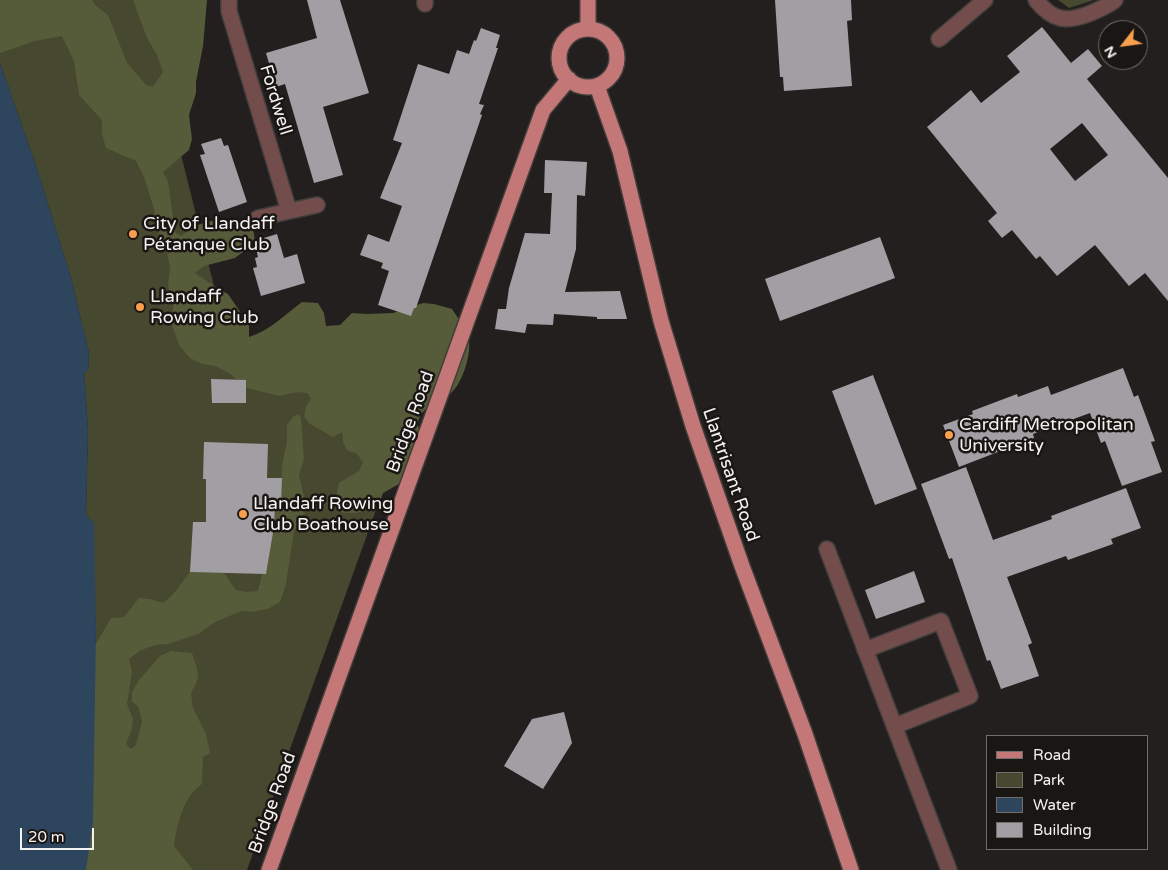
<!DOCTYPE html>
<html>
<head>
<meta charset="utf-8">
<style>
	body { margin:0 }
	#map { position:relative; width:1168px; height:870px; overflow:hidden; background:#231f1e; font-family:"Varela Round",sans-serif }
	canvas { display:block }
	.legend { position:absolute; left:986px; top:735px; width:162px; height:115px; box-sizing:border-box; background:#1a1614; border:1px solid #716e6c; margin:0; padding:6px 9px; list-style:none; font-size:15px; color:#f4f2f0 }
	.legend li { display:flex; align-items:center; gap:10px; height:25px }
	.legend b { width:25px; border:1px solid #716e6c }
	.north { position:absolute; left:1098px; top:20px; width:50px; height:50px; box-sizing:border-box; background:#1a1614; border:1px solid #716e6c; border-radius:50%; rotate:240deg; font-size:14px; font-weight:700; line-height:20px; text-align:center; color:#f4f2f0 }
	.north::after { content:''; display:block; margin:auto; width:18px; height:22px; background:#f99f4d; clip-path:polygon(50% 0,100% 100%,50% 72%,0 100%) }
	.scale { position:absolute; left:20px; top:828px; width:74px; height:22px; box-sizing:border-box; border:2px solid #f4f2f0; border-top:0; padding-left:6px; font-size:15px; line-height:18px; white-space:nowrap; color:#f4f2f0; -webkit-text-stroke:4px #1a1614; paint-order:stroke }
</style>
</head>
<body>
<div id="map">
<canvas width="1168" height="870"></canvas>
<ul class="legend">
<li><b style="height:6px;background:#c37776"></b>Road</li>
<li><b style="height:14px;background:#46492f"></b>Park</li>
<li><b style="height:14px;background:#2d465e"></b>Water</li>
<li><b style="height:14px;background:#a19fa4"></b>Building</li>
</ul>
<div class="north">N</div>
<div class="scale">20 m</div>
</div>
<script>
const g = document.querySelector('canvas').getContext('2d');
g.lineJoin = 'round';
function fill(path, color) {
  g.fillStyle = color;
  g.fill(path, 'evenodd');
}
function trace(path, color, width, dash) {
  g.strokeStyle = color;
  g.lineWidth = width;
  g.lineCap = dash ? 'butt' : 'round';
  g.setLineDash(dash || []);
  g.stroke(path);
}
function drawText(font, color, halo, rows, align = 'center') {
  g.font = font + ' "Varela Round",sans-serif';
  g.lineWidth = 5;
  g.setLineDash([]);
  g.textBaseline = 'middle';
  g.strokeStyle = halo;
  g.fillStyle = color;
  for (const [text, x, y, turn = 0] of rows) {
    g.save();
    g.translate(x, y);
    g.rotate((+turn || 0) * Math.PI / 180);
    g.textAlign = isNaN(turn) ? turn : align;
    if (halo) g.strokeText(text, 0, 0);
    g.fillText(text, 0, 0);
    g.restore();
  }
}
fill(new Path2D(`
	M0,0H159L174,127L214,286L225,351L442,325C378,507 311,688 247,870H86L93,821L96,632L91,521L86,515L88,430L84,371L88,370L89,353L71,278L36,166L0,63Z
	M1058,0H1094L1069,8Z`), '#46492f');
fill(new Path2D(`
	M0,0H92L95,5L108,15L127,63L146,85L153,87L163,72L157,55L147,38L133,0H207L203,46L196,82V93L189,115L192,139L189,150L163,172L168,181L175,232L181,236C207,216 222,218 253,227L255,243L235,258L204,266L195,273L220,290L228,294L249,325V337C271,330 284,315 302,302L318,303L324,313L326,326L340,325L352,313L367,314L393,313L423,303L434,304L452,309C457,317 465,327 468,336C473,350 463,383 451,393C438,404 417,407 418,427L430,436L399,484L383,493L378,507L356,513H343C334,502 336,496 339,483L359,471L363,462L357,454L347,450L343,442L342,432L333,437L310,424L304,417L306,406L311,399L307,393L298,392L279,396L247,388L229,373L215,366L202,364L190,358L179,345L172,325L173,305L168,286L170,267L166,248L157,228L154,209L144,177L136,161L106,148L102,134V120L79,95L74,61L62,36L35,41L0,53Z
	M298,414L301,418L304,459L299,475L307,509L294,531L286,584L280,602L268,609L251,612L242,611L217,621L198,634L168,644L156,645L141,650L129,659L132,672L127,704L133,719L132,728L126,744L131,749L136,745L142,722L138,706L132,702V692L139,680L160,656L171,651L192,653C198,672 202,675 191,693L193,708L206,734L210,753L203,757L202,784C183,797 177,824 174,846L193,870H26L90,654L111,618L124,617L139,598L150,599L163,603C175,595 181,583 190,572L224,573L236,590L246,592L258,591L262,574H266L274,527L275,506H281L282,465L287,442V425L293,417Z`), '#565b39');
fill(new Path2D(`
	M0,63L36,166L71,278L89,353L88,371L84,372L88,430L86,515L91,521H94L96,632L93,821L86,870H0Z`), '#2d465e');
fill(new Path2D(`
	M307,0H340L369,93L323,107L343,175L314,183L285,84L276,87L266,53L317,38Z
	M775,0H851L852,20L847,21L852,86L784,91L783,77H780Z
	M1042,27L1071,63L1088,49L1102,66L1087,79L1168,178V301L1145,273L1129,286L1095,245L1057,276L1040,256L1036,259L1012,230L1002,238L988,221L997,213L927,127L971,90L981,103L1020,72L1007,56ZM1082,123L1108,155L1075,181L1050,149Z
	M481,28L500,35L496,48H498L479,104L484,105L480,114L482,115L416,308H414L411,316L378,305L389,271L381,268L383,263L360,255L368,234L389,242L402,206L380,198L402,143L393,140L418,64L449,74L457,50L469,54L474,40L476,41Z
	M221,138L224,146L228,145L247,202L219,212L200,155L205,154L201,144Z
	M545,160L587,162L585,196L577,195L576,249L565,292L620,291L627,319H597V317L554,314L553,325L527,324L525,333L495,329L498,309H506L509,288L525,233L550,234L552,193H544Z
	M277,234L284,258L297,254L305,283L261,296L253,268L257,267L255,258L258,257L254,241Z
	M880,237L895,278L780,321L765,279Z
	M1123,368L1134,397L1138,395L1155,441L1151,442L1162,472L1122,486L1105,441L1101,443L1090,413L1033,434L1034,438L959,467L943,425L973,414L972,411L1017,394L1018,397L1048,386L1051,395Z
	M873,375L917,489L875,505L832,391Z
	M211,379L246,380V403H212Z
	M204,442L268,444L267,478H282L281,506H275L274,527L266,574L190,572L193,522H206V479H203Z
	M966,467L993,540L1052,519L1051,516L1126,488L1141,528L1111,539L1113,544L1068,560L1066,556L1007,577L1032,643L1028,645L1039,676L1001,689L990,660L987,661L952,558L949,559L921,484Z
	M914,571L925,602L876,619L865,590Z
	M564,712L572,743L543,789L504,766L532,719Z`), '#a19fa4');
const minor = new Path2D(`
	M229,0V11L289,211
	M1036,0C1053,21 1066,23 1091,13C1100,9 1108,6 1115,0
	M425,4V0
	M939,39L985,0
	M258,218L317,205
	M827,549L949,870
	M865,650L941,621L970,696L895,726`);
const major = new Path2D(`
	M588,29V0
	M559 58a29 29 0 1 1 58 0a29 29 0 1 1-58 0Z
	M597,86L620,151L661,321L693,426L742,566L805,734L851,870
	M269,870L543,110L569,79`);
trace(minor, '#403d3b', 18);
trace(major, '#403d3b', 18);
trace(minor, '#724d4b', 15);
trace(major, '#c37776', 15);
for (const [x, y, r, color] of [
	[133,234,5,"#f99f4d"],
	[140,307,5,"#f99f4d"],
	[949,435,5,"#f99f4d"],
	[243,514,5,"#f99f4d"]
]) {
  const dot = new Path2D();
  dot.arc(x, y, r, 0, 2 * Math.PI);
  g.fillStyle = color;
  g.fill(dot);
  trace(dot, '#1a1614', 2);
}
drawText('18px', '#f4f2f0', '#1a1614', [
	["Fordwell",275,100,73],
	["Bridge Road",411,422,-70],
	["Llantrisant Road",730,475,71],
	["Bridge Road",273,803,-70]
]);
drawText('18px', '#f4f2f0', '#1a1614', [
	["City of Llandaff",143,224],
	["Pétanque Club",143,245],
	["Llandaff",150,297],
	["Rowing Club",150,318],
	["Cardiff Metropolitan",959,425],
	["University",959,446],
	["Llandaff Rowing",253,504],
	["Club Boathouse",253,525]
], 'left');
</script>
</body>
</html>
